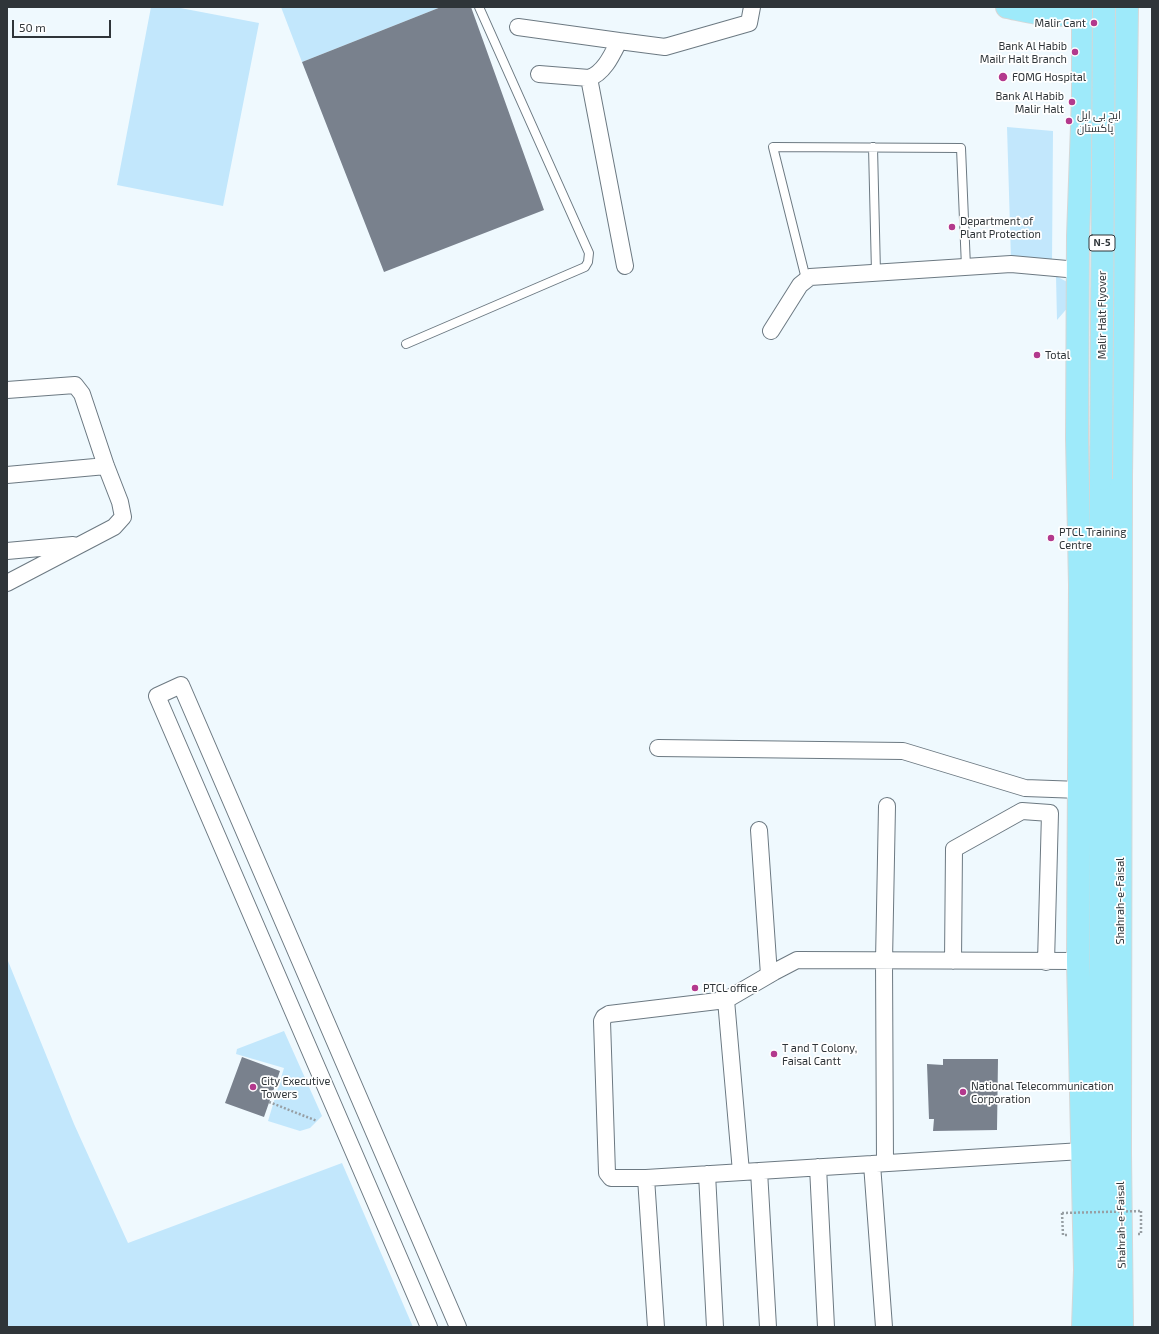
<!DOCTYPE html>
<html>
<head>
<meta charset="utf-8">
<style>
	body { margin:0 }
	#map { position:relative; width:1159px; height:1334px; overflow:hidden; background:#eff9fe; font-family:"Exo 2",sans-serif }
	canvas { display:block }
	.frame { position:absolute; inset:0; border:8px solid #2f3539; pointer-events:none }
	.scale { position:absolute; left:12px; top:20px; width:99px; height:18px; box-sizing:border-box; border:2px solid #2f3539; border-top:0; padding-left:5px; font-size:12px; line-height:14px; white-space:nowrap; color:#2f3539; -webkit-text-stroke:3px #fff; paint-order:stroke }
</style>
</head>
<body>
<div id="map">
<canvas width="1159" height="1334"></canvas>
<div class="frame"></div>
<div class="scale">50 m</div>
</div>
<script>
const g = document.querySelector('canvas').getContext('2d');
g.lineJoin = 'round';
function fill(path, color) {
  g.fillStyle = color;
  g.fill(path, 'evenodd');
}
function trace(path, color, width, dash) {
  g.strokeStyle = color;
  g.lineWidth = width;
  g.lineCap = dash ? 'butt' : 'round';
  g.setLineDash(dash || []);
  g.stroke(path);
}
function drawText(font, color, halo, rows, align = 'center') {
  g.font = font + ' "Exo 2",Cairo,sans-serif';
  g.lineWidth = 3.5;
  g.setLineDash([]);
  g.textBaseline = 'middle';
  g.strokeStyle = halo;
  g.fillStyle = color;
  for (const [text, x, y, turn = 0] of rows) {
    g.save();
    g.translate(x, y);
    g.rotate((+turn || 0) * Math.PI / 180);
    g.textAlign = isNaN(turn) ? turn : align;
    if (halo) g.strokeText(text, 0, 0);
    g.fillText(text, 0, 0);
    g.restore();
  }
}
fill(new Path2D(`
	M151,7H175L259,23L223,206L117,185Z
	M281,7H441L302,62Z
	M1007,127L1053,131L1052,263L1011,260Z
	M1056,276L1071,284L1070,305L1057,320Z
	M7,961H8L74,1124L128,1243L342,1163L413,1327H7Z
	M284,1031L322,1116L310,1128L300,1131L268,1121L284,1068L236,1054L237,1049Z`), '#c2e7fc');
fill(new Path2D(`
	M441,7H471L544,210L384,272L302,62Z
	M242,1057L280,1071L264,1117L225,1103Z
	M943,1059H998L997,1130L933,1131L934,1119H929L927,1064L943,1065Z`), '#79818d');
const service = new Path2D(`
	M873,147L876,273
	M806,279L773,147L961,148L966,267
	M406,344L585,267L588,262L589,253L479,7`);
const minor = new Path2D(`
	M518,27L619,41
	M539,74L589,78
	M625,266L589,78C604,73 612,55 619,41L665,47L749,23L752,7
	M771,331L800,285L810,277L1011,264L1078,270
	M7,390L75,385L82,394L106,466L120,502L123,517L114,527L7,583
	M7,475L106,466
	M7,551L73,545
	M658,748L903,751L1025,788L1080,790
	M759,830L769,975
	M953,961L954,849L1022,811L1050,813L1046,962
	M1078,961L797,960L774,972L726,1000L609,1014L604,1017L602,1021L607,1173L611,1178H646L1082,1151
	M726,1000L741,1172
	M885,1163L884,961L887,806
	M872,1164L884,1327
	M818,1167L826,1327
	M759,1171L768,1327
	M707,1174L715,1327
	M646,1178L656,1327
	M429,1327L157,696L181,685L458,1327`);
const trunk = new Path2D(`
	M1007,7C1032,12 1064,22 1088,7
	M1083,7V98L1078,236L1077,438L1080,585L1078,961L1085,1270
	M1101,479V673L1100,1152L1102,1327
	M1083,1327L1085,1270L1090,1257
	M1122,1327L1120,1153L1121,476L1127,7`);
trace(service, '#6c7982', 10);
trace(minor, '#6c7982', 18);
trace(trunk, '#d5d7d7', 24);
trace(new Path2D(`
	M269,1102L317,1121
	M1062,1213L1063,1235H1068
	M1138,1234H1141V1211`), '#979fa4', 2.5, [2, 2]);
trace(service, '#fff', 8);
trace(minor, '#fff', 16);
trace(trunk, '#9eeafa', 22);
const trunkBridge = new Path2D(`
	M1101,479L1104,7`);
trace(trunkBridge, '#d5d7d7', 24, []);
trace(new Path2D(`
	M1062,1213L1141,1211`), '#979fa4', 2.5, [2, 2]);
trace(trunkBridge, '#9eeafa', 22);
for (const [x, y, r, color] of [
	[1094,23,4,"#b3398d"],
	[1075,52,4,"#b3398d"],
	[1003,77,5,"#b3398d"],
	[1072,102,4,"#b3398d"],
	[1069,121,4,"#b3398d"],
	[952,227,4,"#b3398d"],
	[1037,355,4,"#b3398d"],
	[1051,538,4,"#b3398d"],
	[695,988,4,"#b3398d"],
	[774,1054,4,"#b3398d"],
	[253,1087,4,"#b3398d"],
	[963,1092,4,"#b3398d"]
]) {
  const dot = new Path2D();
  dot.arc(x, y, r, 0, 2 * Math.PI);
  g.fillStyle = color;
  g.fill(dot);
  trace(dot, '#fff', 1.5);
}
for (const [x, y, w] of [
	[1102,243,26]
]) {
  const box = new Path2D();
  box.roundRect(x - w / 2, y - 8, w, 16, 3);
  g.fillStyle = '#fff';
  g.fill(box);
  trace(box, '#2f3539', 1);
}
drawText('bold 10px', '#2f3539', null, [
	["N-5",1102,243]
]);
drawText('11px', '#2f3539', '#fff', [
	["Malir Cant",1086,23,"right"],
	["Bank Al Habib",1067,46,"right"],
	["Mailr Halt Branch",1067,59,"right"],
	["FOMG Hospital",1012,77],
	["Bank Al Habib",1064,96,"right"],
	["Malir Halt",1064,109,"right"],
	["ایچ بی ایل",1077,115],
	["پاکستان",1077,128],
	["Department of",960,221],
	["Plant Protection",960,234],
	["Total",1045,355],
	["PTCL Training",1059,532],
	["Centre",1059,545],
	["PTCL office",703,988],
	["T and T Colony,",782,1048],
	["Faisal Cantt",782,1061],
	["City Executive",261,1081],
	["Towers",261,1094],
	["National Telecommunication",971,1086],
	["Corporation",971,1099]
], 'left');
drawText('11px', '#2f3539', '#fff', [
	["Malir Halt Flyover",1102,315,-90],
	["Shahrah-e-Faisal",1120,901,-90],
	["Shahrah-e-Faisal",1121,1225,-91]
]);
</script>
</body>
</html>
